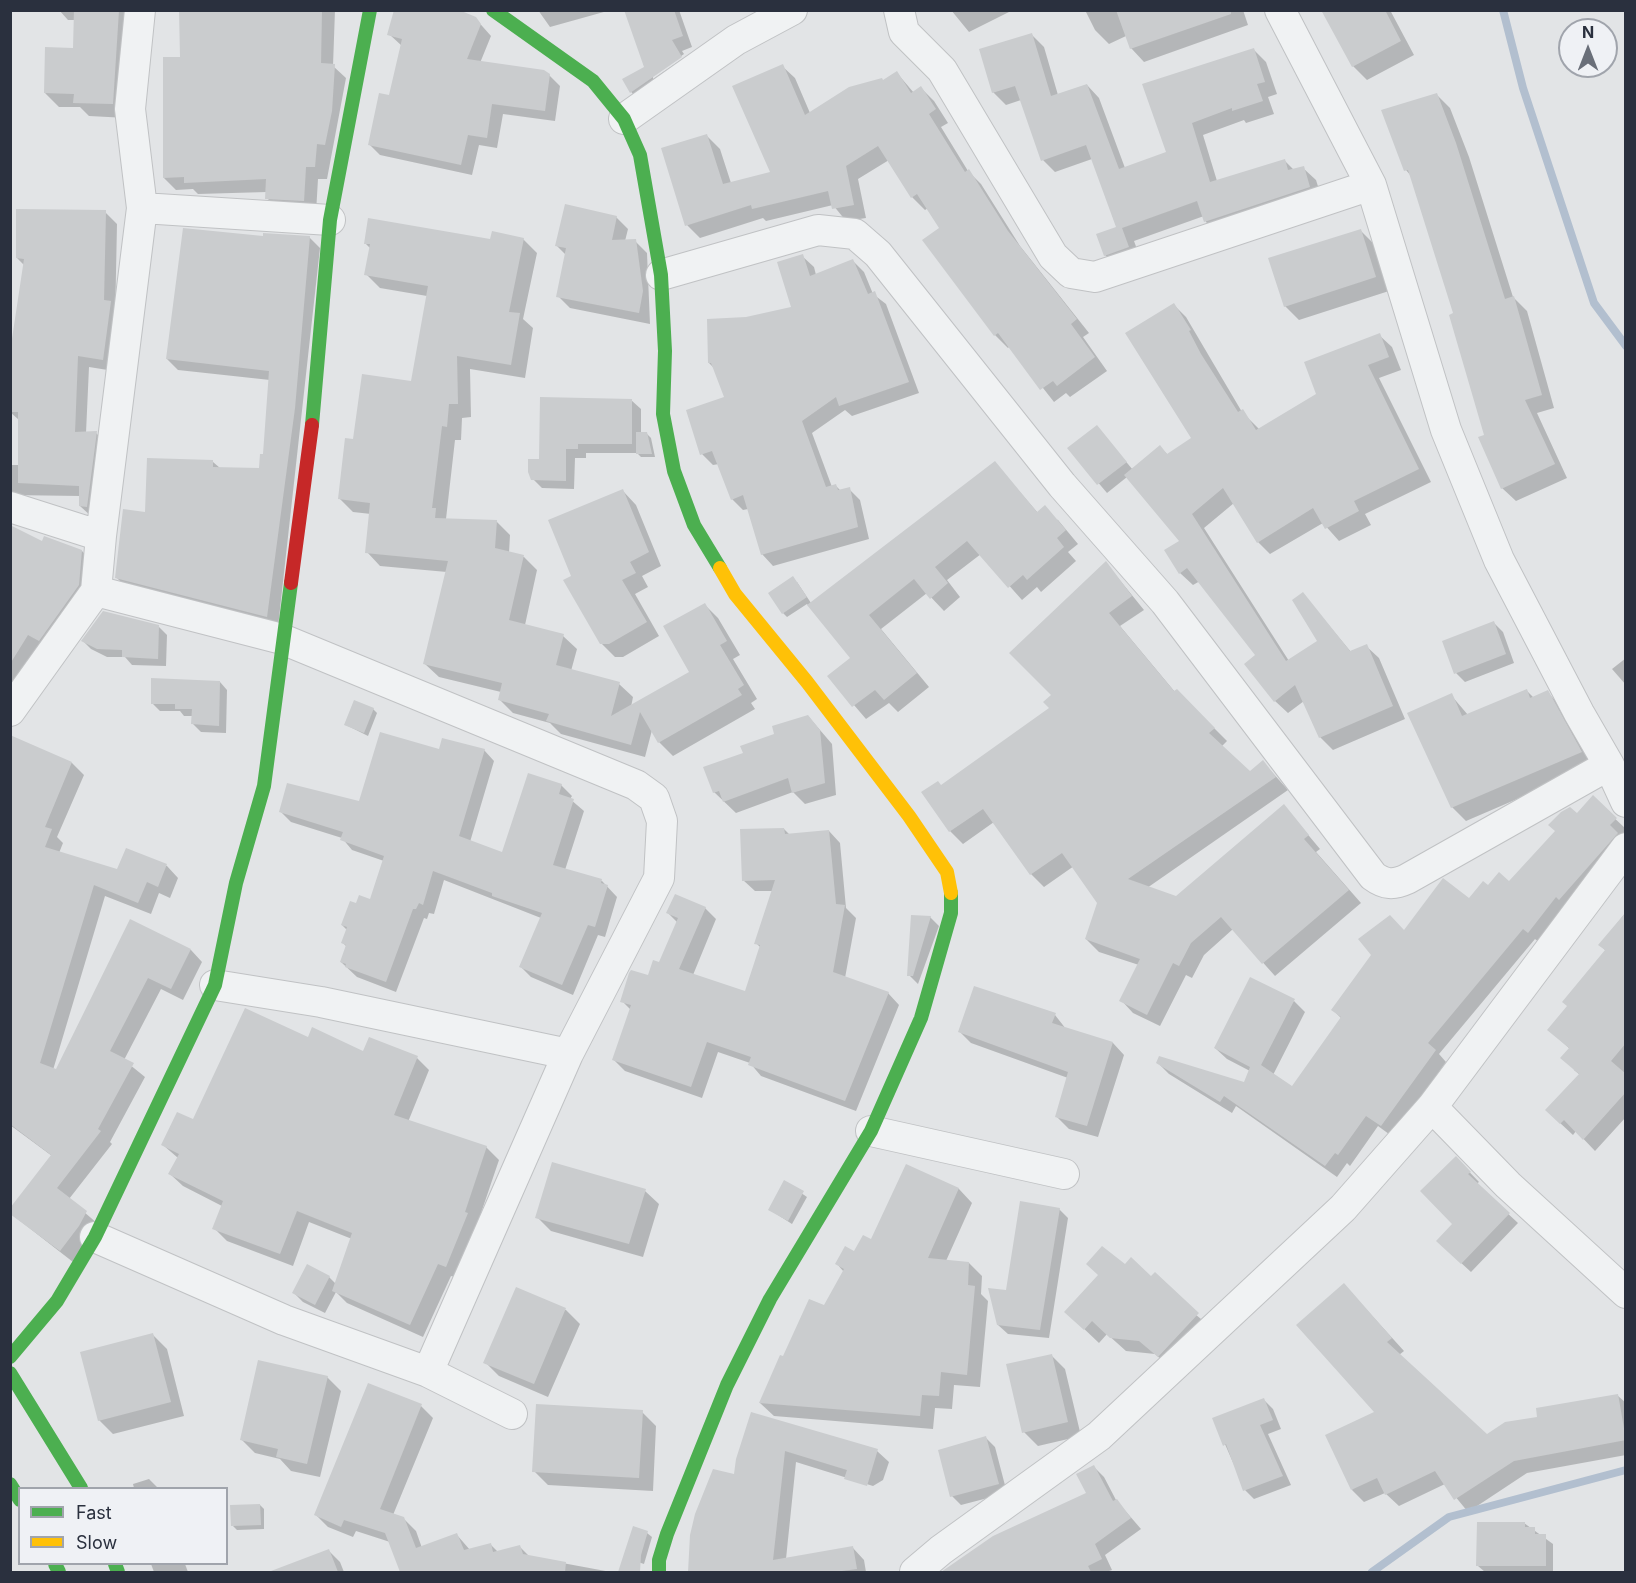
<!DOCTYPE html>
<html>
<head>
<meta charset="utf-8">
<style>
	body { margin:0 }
	#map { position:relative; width:1636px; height:1583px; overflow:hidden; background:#e2e4e6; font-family:Inter,sans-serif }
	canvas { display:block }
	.frame { position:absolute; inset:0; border:12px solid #2a303e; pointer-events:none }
	.legend { position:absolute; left:18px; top:1487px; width:210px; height:78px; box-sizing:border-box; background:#eff1f5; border:2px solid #a0a4ac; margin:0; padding:8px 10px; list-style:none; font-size:18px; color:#2a303e }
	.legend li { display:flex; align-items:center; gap:12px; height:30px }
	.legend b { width:30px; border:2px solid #a0a4ac }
	.north { position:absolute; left:1558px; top:18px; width:60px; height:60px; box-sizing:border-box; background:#eff1f5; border:2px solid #a0a4ac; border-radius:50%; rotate:0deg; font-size:16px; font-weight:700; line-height:24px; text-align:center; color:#2a303e }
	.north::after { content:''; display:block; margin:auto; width:21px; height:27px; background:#6a6f79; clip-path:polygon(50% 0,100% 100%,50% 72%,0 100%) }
</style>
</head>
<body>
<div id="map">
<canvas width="1636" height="1583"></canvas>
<div class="frame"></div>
<ul class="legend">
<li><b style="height:8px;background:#4caf50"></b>Fast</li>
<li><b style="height:8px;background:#ffc107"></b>Slow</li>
</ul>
<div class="north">N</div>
</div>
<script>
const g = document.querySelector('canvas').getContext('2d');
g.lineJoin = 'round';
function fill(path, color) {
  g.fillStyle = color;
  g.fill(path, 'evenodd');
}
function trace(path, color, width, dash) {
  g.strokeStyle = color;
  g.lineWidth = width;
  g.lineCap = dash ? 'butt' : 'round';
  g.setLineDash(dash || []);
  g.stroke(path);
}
fill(new Path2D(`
	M59,10H144L127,118L89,116L80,107H59L45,93L74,49L76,20H68Z
	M181,10H335L333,66L346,78L327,179H318L316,213L279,210L267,198V192L198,194L193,189L176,190L164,178L182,59Z
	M538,10H611L550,27Z
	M625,10H679L692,47L682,51L684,54L653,76V79L685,57L691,68L642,103L632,93L624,79L645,68Z
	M951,10H1013L969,32Z
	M1085,10H1243L1248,25L1144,62L1131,48L1126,36L1109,44L1095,30Z
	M1323,10H1390L1414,55L1367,80L1353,66Z
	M475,18L491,36L480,63L549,75L560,86L555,121L503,114L497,148L479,145L472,175L380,155L369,144L390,97L402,46L389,34Z
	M1032,35L1044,47L1058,95L1087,85L1099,98L1125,168L1168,153L1144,84L1254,50L1266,62L1277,94L1268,97L1274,114L1246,123L1244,120L1203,135L1217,181L1285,161L1294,170L1303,168L1316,180L1322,199L1218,234L1206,222L1204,216L1134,241L1141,260L1118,267L1105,255L1117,228L1092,159L1055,172L1043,160L1021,100L1006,105L993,92Z
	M782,66L795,78L810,113L884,82L897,73L914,93L921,88L934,101L948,123L941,127L968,171L981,184L1020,246L1089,333L1083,337L1107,371L1070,397L1066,393L1054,402L1010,346L1008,348L995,335L941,229L928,208L925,210L912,197L889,160L858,179L866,218L846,221L833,205L766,221L763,218L700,238L687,225L707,136L720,149L731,183L773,174Z
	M1437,95L1450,108L1469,157L1513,297L1527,311L1554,408L1537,413L1567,478L1516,501L1502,488L1485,436L1455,314L1411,176L1406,170L1383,110Z
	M105,212L117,224L114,371L89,367L86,433H96L108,445L92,517L80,506V496L10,495V465H19V420L10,412L24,265L17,258Z
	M616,217L628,229L625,241H635L647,253L650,324L570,308L558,296L566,255L556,245Z
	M1360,230L1374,244L1389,291L1299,320L1285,306Z
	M309,237L320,248L278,627L127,588L116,577L147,513L213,462L220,468L260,470L264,456L270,380L178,370L167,359L265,238Z
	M523,239L537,253L523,319L533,328L525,378L470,369L471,417L462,418L461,440H455L446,519L496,521L510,535L509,553L524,557L537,570L525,625L563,636L577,649L571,671L619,684L633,697L631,707L691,672L704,604L718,618L740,655L733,659L757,699L751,703L755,709L673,756L659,742L652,730L645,757L561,734L550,723L513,713L499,699L501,692L439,677L425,664L447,572L380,566L367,552L371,514L353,512L339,498L354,441L412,382L427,296L380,288L366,274L370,248L365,243Z
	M802,256L814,267L816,275L853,261L864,272L873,294L886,304L919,393L852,416L845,410L812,433L832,487L836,486L841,491L849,489L860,500L869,539L773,566L762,554L748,509L743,510L732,499L719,464L713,465L702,454L726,398L714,368L709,363L747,319L793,308Z
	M1174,305L1186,317L1242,412L1259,429L1318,394L1379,335L1392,347L1401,370L1379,378L1431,482L1365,514L1371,525L1339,541L1323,523L1270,554L1258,542L1234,503L1204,528L1289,661L1319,642L1303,594L1351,652L1366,646L1379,658L1405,719L1333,750L1320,737L1304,701L1288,713L1275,701L1257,655L1200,581L1193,585L1180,573L1181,541L1127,477L1107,493L1069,448L1097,427L1133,470L1160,447L1168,455L1193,439Z
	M631,400L641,409V434H647L651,438L655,457H641L637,453H586V458H575L574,489L542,488L533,479L540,461Z
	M995,463L1038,513L1058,520L1078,544L1068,552L1076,561L1041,592L1037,587L1022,600L981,554L947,580L960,597L944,611L927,593L881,629L929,687L898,712L889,703L866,719L829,676L852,659L807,604L787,617L783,613L797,582L811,603Z
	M623,491L636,505L661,566L642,576L648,587L635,594L659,636L623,657H615L601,643L572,577Z
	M10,527L42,543L82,551L93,563L90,597L10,695Z
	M1106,563L1144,610L1120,626L1175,692L1177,691L1227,741L1222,746L1250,773L1263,762L1288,790L1147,888L1176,898L1284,806L1320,849L1316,852L1361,903L1275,976L1233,929L1204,955L1192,978L1186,975L1160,1026L1133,1013L1121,1000L1139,965L1099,952L1086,939L1099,903L1074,866L1044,887L1031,874L994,822L963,844L950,831L923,792L941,786L1051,708L1053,695Z
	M1494,623L1503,632L1514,663L1465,682L1456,673Z
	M159,627L167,635L166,666L132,665L125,657H107L91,649L83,641Z
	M1626,658V685L1612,669Z
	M220,682L227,690L226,733L201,732L193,724V716H184L180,711H160L153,704Z
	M1526,690L1534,698L1547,692L1561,706L1594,766L1466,821L1452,807L1451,695L1468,715Z
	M373,709L377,713L368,736L346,725Z
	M808,716L832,744L836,795L805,804L793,792L736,813L714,792L745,753Z
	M10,738L72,763L84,775L57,837L63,843L59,853L118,871L127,850L167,866L178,878L170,898L159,893L151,914L105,896L53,1070L56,1071L130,921L191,950L202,962L183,1000L161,989L124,1060L145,1077L110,1142L112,1144L69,1199L98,1224L73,1262L10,1213L52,1156L10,1125Z
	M484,750L494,761L470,842L503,854L561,785L572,796L570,799L584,811L565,870L602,881L617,897L605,937L598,935L573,995L531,977L521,967L541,918L444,880L434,914L429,913L427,919L424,918L396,992L357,977L341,962L347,947L342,942L347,930L342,925L357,905L371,901L384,861L352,850L342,838L291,822L281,812L360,803L440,751Z
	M1593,798L1626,829V832L1540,943L1535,939L1439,1054L1446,1062L1393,1137L1378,1126L1350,1166L1347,1163L1337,1177L1236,1106L1232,1113L1169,1074L1158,1063L1245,1084L1250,1071L1227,1059L1215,1048L1294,1001L1305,1012L1273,1075L1292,1088L1342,1019L1333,1010L1404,932L1469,900L1488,888L1510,883Z
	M784,829L790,835L829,831L840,843L846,908L856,918L845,978L888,993L899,1005L856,1111L761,1076L750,1063L718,1052L702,1098L625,1071L613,1059L631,1010L622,1001L660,964L677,922L668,913L705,908L716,919L693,975L746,993L761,948L756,943L773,891H755L743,880Z
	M1626,912V1117L1595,1151L1576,1131L1573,1135L1559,1122L1580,1075L1574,1070L1570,1049L1549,1030L1568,1007L1606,951L1600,945Z
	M930,917L939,926L918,984L909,975Z
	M1055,1015L1066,1029L1113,1043L1124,1055L1098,1137L1069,1129L1057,1117L1068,1078L971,1043L960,1032Z
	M308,1039L363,1053L417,1058L429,1070L408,1122L486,1147L499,1160L459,1278L451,1276L423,1337L347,1303L336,1292L325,1313L303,1302L294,1293L329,1277L336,1284L352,1239L309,1222L293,1266L227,1241L214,1228L222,1206L183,1186L170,1174L178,1158L163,1145Z
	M1456,1158L1479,1182L1476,1184L1518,1223L1471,1272L1447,1250L1454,1224Z
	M906,1166L959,1189L972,1203L946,1261L969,1263L982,1276L981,1294L988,1301L980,1387L954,1385L952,1409L935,1408L933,1429L774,1416L760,1403L784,1358L824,1307L844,1272L837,1264L872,1241Z
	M785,1182L807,1197L792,1224L770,1210Z
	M645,1191L659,1204L643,1257L551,1231L537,1217Z
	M1059,1209L1068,1218L1049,1338L1008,1334L998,1325L1007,1291Z
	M1151,1278L1212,1328L1173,1370L1155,1354L1126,1351L1107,1334L1099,1343L1080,1325Z
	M517,1289L566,1310L580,1324L548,1397L499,1376L485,1362Z
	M1356,1298L1404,1351L1399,1355L1487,1436L1617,1395L1626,1403V1455L1527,1473L1468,1512L1445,1484L1399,1506L1385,1493L1364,1502L1352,1490L1377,1413Z
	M153,1335L167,1349L184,1416L113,1434L99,1420Z
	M1051,1355L1065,1369L1081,1436L1038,1446L1024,1432Z
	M327,1377L341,1391L320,1477L291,1471L280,1459L255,1453L241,1439Z
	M1264,1400L1273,1409L1281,1429L1268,1434L1291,1485L1254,1499L1245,1490L1214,1419Z
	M421,1406L433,1418L393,1515L403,1518L416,1531L422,1548L457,1535L470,1550L490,1544L498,1552L520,1547L530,1557L611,1572H401L390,1542L356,1531L353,1537L328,1527L316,1515Z
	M642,1412L656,1426L653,1491L548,1485L534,1471Z
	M752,1414L877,1451L889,1462L883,1480L873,1486L796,1462L786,1559L853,1548L864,1560L866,1572H690L691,1535L735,1476Z
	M986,1438L995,1447L1007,1493L961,1505L952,1496Z
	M1093,1466L1104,1477L1116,1500L1141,1529L1105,1555L1112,1570L1106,1572H952V1566L1088,1494Z
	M149,1479L158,1488H134L133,1484Z
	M260,1505L264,1509V1529L237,1530L233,1526Z
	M1524,1523L1553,1544V1572H1485L1478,1566Z
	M647,1533L652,1537L644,1564L629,1559Z
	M328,1550L340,1562L344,1572H272Z
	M151,1564H185L188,1572H154Z`), '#0003');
trace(new Path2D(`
	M1503,10L1523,88L1594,303L1626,346
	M1372,1572L1449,1517L1626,1470`), '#b2bfcf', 8);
fill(new Path2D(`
	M74,10H119L113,104L73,103L74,94L44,93L45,47L73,48Z
	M179,10H322L321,63L335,64L332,111L325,145L317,144L315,167H306L304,201L265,199L266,179L184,183V177L163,178V57H180Z
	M394,10H459L476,17L481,24L467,59L544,70L550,74L545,111L492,104L487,138L468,135L461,165L368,145L379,93L389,95L402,39L387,35Z
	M624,10H674L683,36L672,40L682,57L630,93L622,79L644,67Z
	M1116,10H1231V14L1130,49Z
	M1321,10H1385L1401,41L1352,67Z
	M1032,33L1051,96L1087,84L1119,169L1166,152L1142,84L1254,48L1265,82L1257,84L1263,101L1232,111V108L1192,123L1210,182L1285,159L1288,170L1304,166L1310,187L1204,222L1197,201L1122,228L1129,247L1104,256L1096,234L1116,227L1086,145L1041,161L1015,86L992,93L979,49Z
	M783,64L805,115L849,87L882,78L883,80L897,71L911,93L921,86L936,109L929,114L965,172L969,169L1008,231L1077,319L1071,324L1095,357L1057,386L1053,381L1040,390L998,333L994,336L922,240L939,228L917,194L911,198L878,146L846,166L854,205L832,209L828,191L752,209L751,205L685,226L661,148L707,134L723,184L770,172L732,86Z
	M1437,93L1456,143L1505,299L1514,296L1542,395L1525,400L1555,464L1501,489L1478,437L1484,435L1449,315L1453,313L1408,170L1404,171L1381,110Z
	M565,204L617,216L612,240L636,239L643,291L639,313L556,297L566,248L555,246Z
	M16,209L106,210L104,300L111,301L103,360L78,356L75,432L97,431L87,507L79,506V486L18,483V412H10V352L24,259L16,258Z
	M368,218L490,239L492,231L524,238L509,312L520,313L511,365L457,356L458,404H449L447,427L442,426L432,508H436L435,518L497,520L495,548L524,555L509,620L564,634L556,665L620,682L611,716L689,672L663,626L705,603L727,641L720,645L744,685L738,689L742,695L658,743L640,712L631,745L546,721L549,714L498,700L502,683L423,664L448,561L365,553L370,503L338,499L345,438L353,439L362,374L411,381L428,286L364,275L370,244H364Z
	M183,228L263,236V233L310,236L295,408L267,617L115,578L123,509L145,512L147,458L213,460V467L259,468L260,454H263L269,371L166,359Z
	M1361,229L1376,277L1284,307L1268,258Z
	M803,254L810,276L853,259L868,294L875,291L909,382L839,406L836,397L802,421L826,487L836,484L838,490L850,487L858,527L761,555L743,495L731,500L712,451L700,455L686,410L724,397L711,363H708L707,319L746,317L791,307L777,262Z
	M1174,303L1191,330L1189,331L1201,354L1238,412L1243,409L1256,430L1316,394L1304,362L1380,333L1389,357L1368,365L1419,469L1354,501L1359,511L1325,529L1313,508L1257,543L1223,488L1192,514L1286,661L1317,641L1292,600L1303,592L1350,651L1367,644L1393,706L1319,738L1295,685L1274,702L1244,664L1255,655L1187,568L1179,574L1164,550L1179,541L1124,475L1160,445L1167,454L1191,438L1125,333Z
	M540,397L632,399V444H578V449H566V481L531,480L528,472V459H539Z
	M1097,425L1127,462L1097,485L1067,448Z
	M636,432H647L652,454H636Z
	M995,461L1037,512L1045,505L1066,530L1057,538L1064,547L1027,580L1023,575L1008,588L967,541L935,567L948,583L930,599L914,579L869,615L917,673L884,700L875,690L852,707L827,676L850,658L807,605Z
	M623,489L649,552L630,562L636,573L622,580L647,622L609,644H600L563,580L571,576L548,520Z
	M10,525L42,541L44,536L82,550L79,585L39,641L28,635L10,664Z
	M1106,561L1132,596L1109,613L1174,691L1177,689L1215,728L1209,733L1250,771L1263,760L1276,777L1128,879L1176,896L1284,804L1309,835L1304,839L1349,890L1262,964L1221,917L1191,943L1179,966L1173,963L1147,1015L1119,1001L1140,959L1085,939L1097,903L1062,853L1030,875L983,809L949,832L921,792L938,781L941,785L1049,708L1043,702L1051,695L1009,653Z
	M793,576L807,597L782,614L768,593Z
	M103,611L159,625L158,659L122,657V650L97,649L81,641Z
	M1494,621L1506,654L1454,674L1442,641Z
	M151,678L220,681L219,726L191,724L192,709H175V704H151Z
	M1527,689L1530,698L1548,690L1582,752L1451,808L1407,713L1452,693L1462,716Z
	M354,700L374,708L364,733L344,725Z
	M808,715L820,730L825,783L792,793L788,778L723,802L719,791L713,793L703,767L743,753L740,746L774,734L772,726Z
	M380,732L439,749L442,738L485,749L459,836L502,852L528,773L562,784L559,794L574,799L553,865L602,879L601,883L608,885L595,927L588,925L562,985L519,967L542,913L492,896V893L433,871L423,905L419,903L416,909H413L386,982L345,967L346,964L340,962L346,945L341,943L347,927L341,925L350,901L356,903L359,895L370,899L384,856L340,840L343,832L279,812L287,783L359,801Z
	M10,735L72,762L45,827L52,829L45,847L117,869L126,848L167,864L158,887L147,882L138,903L94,885L40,1063L56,1069L130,919L191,949L171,989L148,978L110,1051L134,1063L98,1129L101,1131L57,1188L87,1211L79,1226L60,1251L10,1214V1208L51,1155L10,1124Z
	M1593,795L1617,818L1610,825L1618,833L1559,900L1556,897L1528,933L1523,929L1428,1043L1436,1050L1381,1126L1366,1116L1338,1155L1335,1153L1325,1166L1224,1096L1220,1102L1156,1063L1159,1056L1244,1082L1250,1067L1214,1048L1250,977L1295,999L1261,1065L1292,1086L1341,1017L1331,1010L1371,955L1358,939L1390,915L1404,930L1443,878L1469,898L1483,881L1488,885L1499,872L1509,881L1555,831L1548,825L1561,812L1570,807L1577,813Z
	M784,828L785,834L829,830L836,904L845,905L833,972L889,992L845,1101L748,1065L751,1057L707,1042L691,1087L612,1060L631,1005L620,1002L629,973L631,970L648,975L653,960L659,962L678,918L666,913L675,894L706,907L679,969L745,991L760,945L754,944L775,880L742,881L740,829Z
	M1626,912V1043L1611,1061L1626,1074V1092L1583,1140L1564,1120L1560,1124L1545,1110L1579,1074L1560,1058L1569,1048L1547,1030L1567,1006L1562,1002L1605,950L1598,945Z
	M911,915L931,916L913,976H907Z
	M974,986L1056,1013L1052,1023L1113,1042L1087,1126L1055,1117L1068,1072L958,1032Z
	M245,1008L308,1037L312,1027L363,1051L369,1037L418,1056L394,1115L487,1146L465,1212L468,1213L446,1267L438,1264L410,1325L332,1291L352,1233L297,1211L280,1254L212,1229L223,1201L168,1174L179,1154L161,1145L177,1112L193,1119Z
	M1456,1156L1471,1172L1468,1174L1510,1213L1461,1264L1436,1241L1452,1224L1420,1191Z
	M552,1162L646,1189L629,1244L535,1218Z
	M906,1164L959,1188L928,1258L969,1262L968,1285L975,1286L967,1375L941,1372L939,1396L922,1395L920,1416L759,1403L780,1355L783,1356L809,1299L824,1305L844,1269L835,1264L845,1246L854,1251L863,1235L871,1239Z
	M784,1180L804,1191L788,1221L768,1210Z
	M1020,1201L1060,1208L1040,1330L997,1325L988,1288L1006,1290Z
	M1102,1246L1125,1264L1131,1257L1151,1276L1155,1272L1199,1313L1158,1357L1139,1341L1110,1338L1092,1321L1084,1330L1064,1312L1098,1275L1086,1264Z
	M307,1264L330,1276L315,1305L292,1293Z
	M1344,1283L1392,1338L1387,1342L1487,1434L1505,1422L1537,1417L1536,1408L1618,1394L1626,1440L1514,1461L1454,1500L1435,1471L1385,1495L1377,1478L1351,1490L1325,1435L1374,1412L1296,1325Z
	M516,1287L566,1308L534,1384L483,1363Z
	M153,1333L171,1402L98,1421L80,1352Z
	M1052,1354L1068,1422L1022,1433L1006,1364Z
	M258,1360L328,1376L307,1464L276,1457L278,1449L240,1440Z
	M368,1383L422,1404L380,1509L404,1517L416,1548L457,1533L464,1550L491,1543L493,1552L520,1545L523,1554L566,1562L565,1572H400L385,1533L344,1520L341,1527L314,1515Z
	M1264,1398L1273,1420L1260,1425L1283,1476L1243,1491L1226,1444L1223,1446L1212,1418Z
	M536,1404L643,1410L639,1478L532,1472Z
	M751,1412L878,1449L867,1486L844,1479L847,1470L785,1451L773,1560L853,1546L857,1569L834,1572H688L690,1535L695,1514L713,1469L734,1474L736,1459Z
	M986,1436L999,1484L950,1497L938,1450Z
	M1094,1465L1113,1501L1117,1499L1131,1518L1095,1544L1102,1559L1088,1566L1091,1572H941L993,1536L1086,1493L1076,1474Z
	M260,1504L261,1525L231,1526L230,1505Z
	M1477,1522H1525V1527H1535V1534H1546V1566H1476Z
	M633,1526L648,1531L641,1555L640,1572H618Z
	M329,1549L338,1572H272L271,1571Z`), '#caccce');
const street = new Path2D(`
	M899,10L904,32L942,70L1053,256L1071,273L1095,277L1371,185
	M1280,10L1371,185L1446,430L1499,560L1579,713L1609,765L1626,802
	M624,119L736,40L792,10
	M142,208L330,220
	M661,275L818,230L855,234L878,254L1062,485L1165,602L1373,876C1385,885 1394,885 1407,879L1609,765
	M10,507L101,536
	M96,591L282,639L636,785L654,798L662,821L659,878L568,1054L428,1372
	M10,711L96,591L101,536L142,208L130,109L140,10
	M215,985L321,1002L568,1054
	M1432,1107L1508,1185L1626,1293
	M871,1131L1064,1174
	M95,1237L284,1320L428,1372L512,1414
	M915,1572L941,1550L1099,1436L1343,1208L1432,1107L1626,848`);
trace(street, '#c0c2c4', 32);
trace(street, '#f0f2f3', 30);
trace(new Path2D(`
	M493,10L593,81L624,119L640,155L661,275L665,351L663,414L674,471L694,525L720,568
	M312,425L330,220L370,10
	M10,1357L57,1301L95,1237L215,985L236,883L264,786L291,583
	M10,1373L81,1488
	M10,1484L20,1500
	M55,1564L59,1572
	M115,1564L118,1572
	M659,1572V1560L667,1534L727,1385L770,1299L871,1131L921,1018L951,913V893`), '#4caf50', 14);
trace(new Path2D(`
	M720,568L735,594L807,682L909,816L947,872L951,893`), '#ffc107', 14);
trace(new Path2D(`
	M291,583L312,425`), '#c62828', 14);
</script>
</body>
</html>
